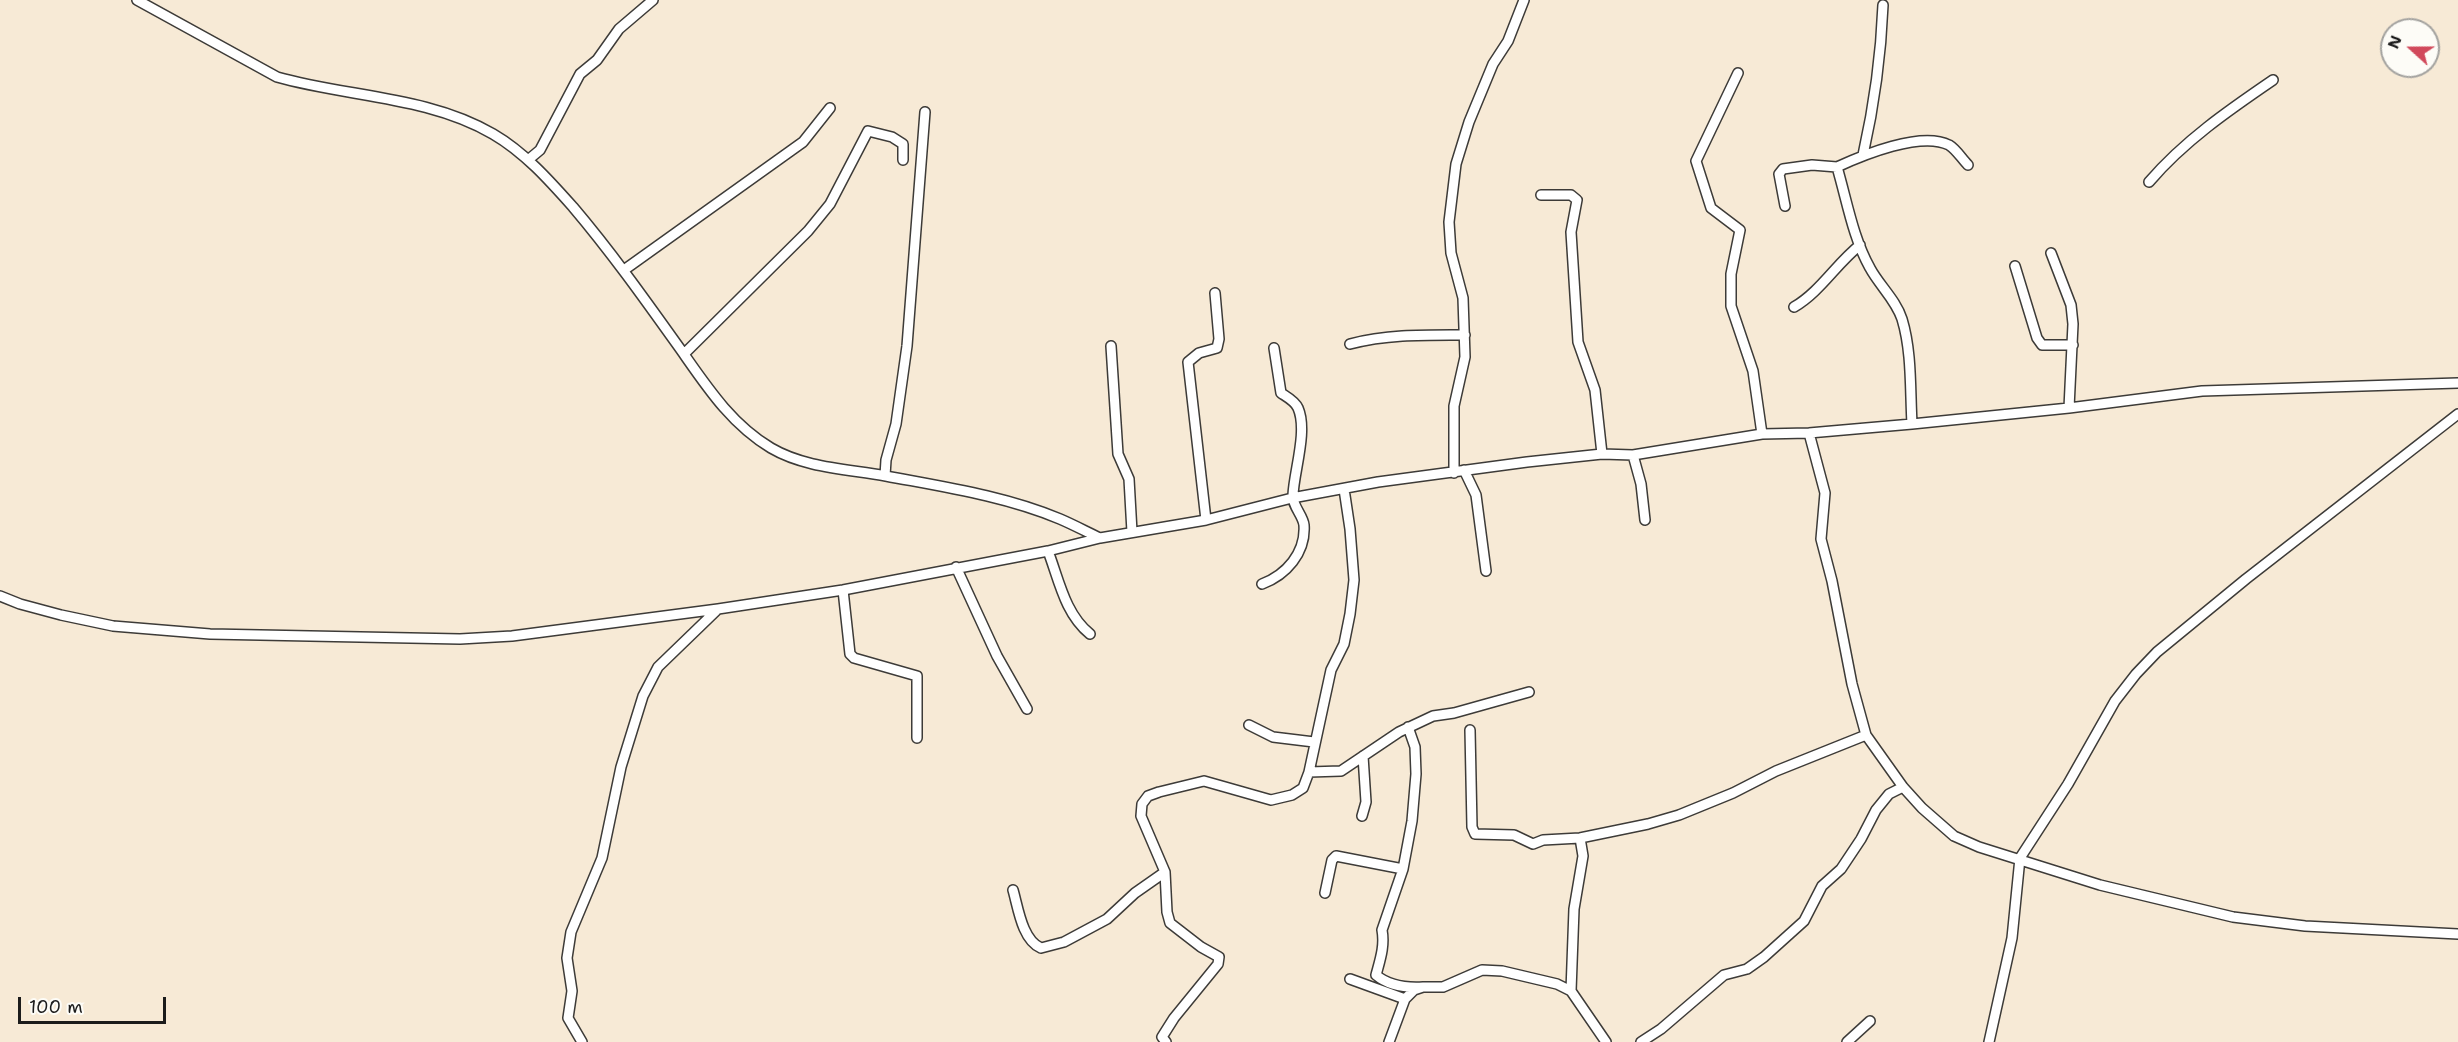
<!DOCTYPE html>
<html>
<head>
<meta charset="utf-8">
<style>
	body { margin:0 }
	#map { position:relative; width:2458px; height:1042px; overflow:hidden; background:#f7ead6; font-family:"Shantell Sans",sans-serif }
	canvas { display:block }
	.north { position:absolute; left:2380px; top:18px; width:60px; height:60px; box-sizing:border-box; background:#fdfcf7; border:2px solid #a3a29f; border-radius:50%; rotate:291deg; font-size:16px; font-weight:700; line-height:24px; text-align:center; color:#1c1c1c }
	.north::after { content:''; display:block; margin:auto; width:21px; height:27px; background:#d1495b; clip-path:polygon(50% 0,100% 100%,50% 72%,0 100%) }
	.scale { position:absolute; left:18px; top:997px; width:148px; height:27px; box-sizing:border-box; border:3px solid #1c1c1c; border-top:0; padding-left:8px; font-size:18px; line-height:21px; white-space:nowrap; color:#1c1c1c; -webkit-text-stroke:4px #fdfcf7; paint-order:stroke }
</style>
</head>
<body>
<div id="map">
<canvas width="2458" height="1042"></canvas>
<div class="north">N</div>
<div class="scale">100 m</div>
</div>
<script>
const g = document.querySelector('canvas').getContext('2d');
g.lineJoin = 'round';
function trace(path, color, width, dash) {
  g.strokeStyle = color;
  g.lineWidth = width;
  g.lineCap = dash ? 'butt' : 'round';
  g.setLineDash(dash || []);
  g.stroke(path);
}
const minor = new Path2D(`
	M137,0L277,77C347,97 428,96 493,134C524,152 549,180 573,207C612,253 646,301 681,350C707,387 731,424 771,448C805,468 848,469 886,476C944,487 1005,496 1060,519C1074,525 1087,532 1100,538
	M1738,73L1696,161L1711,208L1740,230L1731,274V306L1753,371L1762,434
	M1863,155C1874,106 1881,56 1883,5
	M528,160L540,150L580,74L597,60L619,29L653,0
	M1837,167C1863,155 1921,131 1949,145C1956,149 1962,159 1968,165
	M2149,182C2184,141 2229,110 2273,80
	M1541,195H1571L1577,200L1571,232L1578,342L1595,390L1602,454
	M1785,206L1779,174L1783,169L1812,165L1837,167C1847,201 1853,238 1870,268C1879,285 1896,300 1902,319C1912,352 1910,389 1912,424
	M2051,253L2071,305L2073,324L2069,408
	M2015,266L2037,338L2042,345H2073
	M624,270L803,142L830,108
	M1794,307C1820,292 1836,264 1860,245
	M1350,344C1388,334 1426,335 1465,335
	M1111,346L1118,454L1129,479L1132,532
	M684,354L808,231L830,204L868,131L892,137L903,144V160
	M1809,433L1825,493L1821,539L1832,581L1852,684L1866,735L1903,787L1922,808L1954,836L1979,847L2100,885L2233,917L2305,926L2458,934
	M1633,455L1641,484L1645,520
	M1464,470L1476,495L1486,571
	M1454,473V406L1465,357L1463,298L1451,253L1449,222L1456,164L1469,122L1493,64L1508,41L1524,0
	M885,476L886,460L896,424L907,346L925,112
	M1206,520L1188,362L1199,353L1217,348L1219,339L1215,293
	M1048,551C1059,580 1065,614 1090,634
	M956,567L997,656L1027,709
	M1262,584C1286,575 1306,553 1304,525C1303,515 1292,506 1293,495C1294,471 1308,431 1298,408C1295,401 1287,397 1281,393L1274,348
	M843,590L850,654L854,658L917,676V738
	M0,596L20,604L61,615L113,626L210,634L460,639L512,636L718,609L843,590L1048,551L1100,538L1206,520L1292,498L1378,482L1527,462L1602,454L1633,455L1762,434L1809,433L1912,424L2069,408L2202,391L2458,383
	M1249,725L1273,737L1314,742
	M1408,727L1415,747L1416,774L1412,821L1403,869L1382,930C1385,946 1380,960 1376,975C1389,986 1406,988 1423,987
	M1470,730L1472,827L1475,834L1514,835L1533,844L1543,840L1580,838L1648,824L1679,815L1733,793L1776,771L1866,735
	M1309,772L1341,771L1399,732L1433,716L1454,713L1529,692
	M1362,816L1366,802L1363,756
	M1013,890C1018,907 1022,940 1041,948L1064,942L1107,919L1135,893L1165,872
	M1325,893L1332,860L1336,856L1403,869
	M1350,979L1405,999
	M1571,991L1574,909L1583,856L1580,838
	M582,1042L568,1018L572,991L567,958L571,932L602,858L621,767L643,696L658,667L718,609
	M1166,1042L1162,1037L1174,1018L1218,964L1219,957L1201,947L1170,923L1167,912L1165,872L1141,816L1142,804L1148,796L1159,792L1204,781L1271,800L1292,795L1303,788L1309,772L1331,670L1344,644L1350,614L1354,580L1350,529L1344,489
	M1389,1042L1405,999L1414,990L1423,987H1443L1482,970L1502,971L1557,984L1571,991L1606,1042
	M1641,1042L1661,1029L1724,975L1747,969L1764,957L1804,921L1822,886L1841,869L1861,839L1876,810L1889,794L1903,787
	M1847,1042L1870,1021
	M1989,1042L2012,938L2020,858L2068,784L2115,701L2136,674L2157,652L2246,579L2458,414`);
trace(minor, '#3d3b38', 12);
trace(minor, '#fff', 9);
</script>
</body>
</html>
